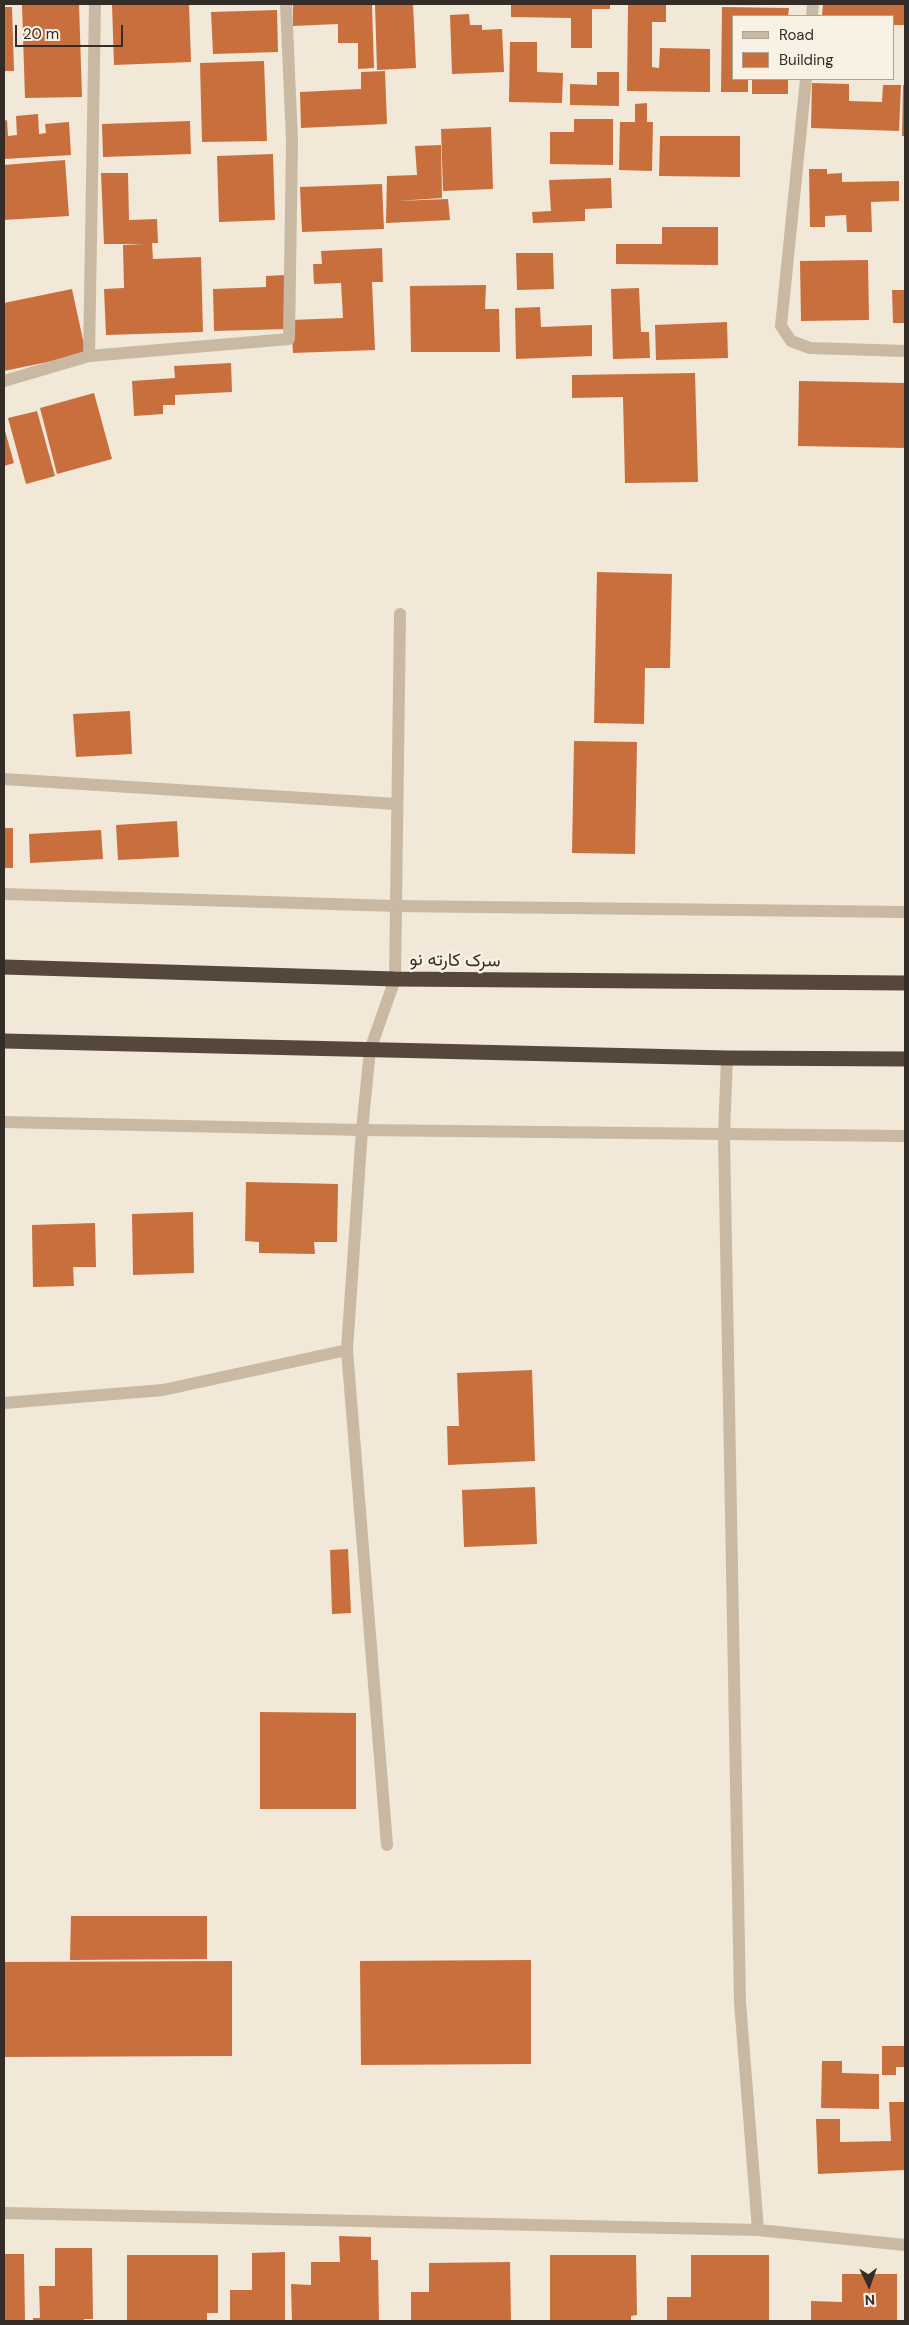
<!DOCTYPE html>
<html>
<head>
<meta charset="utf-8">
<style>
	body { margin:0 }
	#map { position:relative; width:909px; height:2325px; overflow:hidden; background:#f1e8d7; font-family:"DM Sans",sans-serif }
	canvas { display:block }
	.frame { position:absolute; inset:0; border:5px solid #342c26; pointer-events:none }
	.legend { position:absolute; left:732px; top:15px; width:162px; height:65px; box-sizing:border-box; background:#f9f2e4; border:1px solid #aaa398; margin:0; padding:6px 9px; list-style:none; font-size:15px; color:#342c26 }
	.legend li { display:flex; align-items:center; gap:10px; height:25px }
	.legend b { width:25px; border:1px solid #aaa398 }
	.north { position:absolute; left:844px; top:2260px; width:50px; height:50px; -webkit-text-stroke:4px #f9f2e4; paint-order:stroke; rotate:177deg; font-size:14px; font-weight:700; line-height:20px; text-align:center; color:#342c26 }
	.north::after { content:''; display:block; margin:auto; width:18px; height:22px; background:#342c26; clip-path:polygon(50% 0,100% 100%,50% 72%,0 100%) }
	.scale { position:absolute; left:15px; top:25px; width:108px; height:22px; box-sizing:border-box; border:2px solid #342c26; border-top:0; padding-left:6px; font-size:15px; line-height:18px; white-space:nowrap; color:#342c26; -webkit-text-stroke:4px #f9f2e4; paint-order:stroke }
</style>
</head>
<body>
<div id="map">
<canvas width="909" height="2325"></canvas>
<div class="frame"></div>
<ul class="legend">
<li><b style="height:6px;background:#c9b9a3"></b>Road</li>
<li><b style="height:14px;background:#c96f3e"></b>Building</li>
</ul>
<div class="north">N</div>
<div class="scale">20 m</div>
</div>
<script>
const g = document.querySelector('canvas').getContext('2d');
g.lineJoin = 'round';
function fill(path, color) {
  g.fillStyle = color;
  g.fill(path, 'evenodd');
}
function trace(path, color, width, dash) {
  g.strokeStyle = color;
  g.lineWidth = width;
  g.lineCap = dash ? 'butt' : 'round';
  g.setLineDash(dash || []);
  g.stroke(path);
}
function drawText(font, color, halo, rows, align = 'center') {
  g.font = font + ' "DM Sans",Vazirmatn,sans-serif';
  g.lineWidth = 5;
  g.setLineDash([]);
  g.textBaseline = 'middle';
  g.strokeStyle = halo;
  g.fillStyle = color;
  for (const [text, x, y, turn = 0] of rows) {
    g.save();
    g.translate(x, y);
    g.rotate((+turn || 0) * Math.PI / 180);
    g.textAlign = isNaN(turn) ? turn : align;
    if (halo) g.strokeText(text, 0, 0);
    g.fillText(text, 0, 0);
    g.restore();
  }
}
fill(new Path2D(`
	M70,4H79L82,97L25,98L22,5Z
	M112,4H189L191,62L114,65Z
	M293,4H372L374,68L358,69V43H338V24L293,26Z
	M401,4H413L416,68L377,70L375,5Z
	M511,4H610V9H592V48H571V18L511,17Z
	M628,4H666V22H652V67L659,68L660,48L710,49V92L627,91Z
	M823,4H905V25H893V16H822Z
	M4,7H12L14,71H4Z
	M722,7L789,8L788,16H733V79H748V92H721Z
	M277,10L278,52L213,54L211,12Z
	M469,14L470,25H482V30L502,29L504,72L452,74L450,15Z
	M510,42H537V72L563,73L562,103L509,102Z
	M264,61L267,141L202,142L200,63Z
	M385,71L387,124L301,128L300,92L361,89V72Z
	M597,72H619V106L570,105V84L597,85Z
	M752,79H788V94H752Z
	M812,83L849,84V101L882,102L883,85H901L899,131L811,128Z
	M903,85H905V136H902Z
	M647,103V122H653L652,171L619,170L620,122H635V104Z
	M38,114L39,134L46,133L45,124L69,122L71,155L4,159V121L7,120L8,136L17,135L16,116Z
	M574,119H613V165L550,164V132H574Z
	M190,121L191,154L103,157L102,124Z
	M491,127L493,189L443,191L441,129Z
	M660,136H740V177L659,176Z
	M441,145L442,198L396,201L448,199L450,220L386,223L387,176L417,175L415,146Z
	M273,154L275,220L219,222L217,156Z
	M65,160L69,216L4,220V165Z
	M809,169H827V174L842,173V182L899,181V201L871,202L872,232H847L846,215L825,216V227H810Z
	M101,173H128L129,220L157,219L158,243H152L153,259L201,257L203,332L106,335L104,289L124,288L123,245L145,244H104Z
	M611,178L612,208L585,209V221L533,223L532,212L551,211L549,180Z
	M382,184L384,229L302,232L300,187Z
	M662,227H718V265L616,264V244H662Z
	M382,248L383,282H372L375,350L293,353L291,320L343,318L341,283L314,284L313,264H322L321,251Z
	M516,253H553L554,289L517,290Z
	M868,260L869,320L801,321L800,261Z
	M285,275L287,329L214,331L213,289L266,287V276Z
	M486,285L485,309H499L500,352H411L410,286Z
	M639,288L641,332H649L650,358L613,359L611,289Z
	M72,289L86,354L4,371V303Z
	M892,290H905V323H893Z
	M540,307L541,327L592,325V356L516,359L515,308Z
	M727,322L728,358L656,360L655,325Z
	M231,363L232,392L175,395V405H163V414L134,416L132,381L175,378L174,366Z
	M695,373L698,482L625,483L623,397L572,398V375Z
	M799,381L905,383V448L798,446Z
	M94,393L112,459L57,474L40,408Z
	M37,411L55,476L26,484L8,418Z
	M4,427L14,463L4,466Z
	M597,572L672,574L670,668H645L644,724L594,723Z
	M130,711L132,754L76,757L73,714Z
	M574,741L637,742L635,854L572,853Z
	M177,821L179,857L118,860L116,825Z
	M4,828H13V868H4Z
	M101,830L103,859L30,863L29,834Z
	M246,1182L338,1184L337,1242H314L315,1254L259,1253V1242L245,1241Z
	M193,1212L194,1273L133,1275L132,1214Z
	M95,1223L96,1267H73L74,1286L33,1287L32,1225Z
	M532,1370L535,1461L448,1465L447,1426H459L457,1373Z
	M535,1487L537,1544L464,1547L462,1490Z
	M348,1549L351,1613L332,1614L330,1550Z
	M260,1712L356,1713V1809H260Z
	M71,1916H207V1959L70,1960Z
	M531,1960V2064L361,2065L360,1961Z
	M232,1961V2056L4,2057V1962Z
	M882,2046H905V2067H896V2075H882Z
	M822,2061H842V2073L879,2074V2109L821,2108Z
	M889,2102H905V2170L818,2174L816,2119H840V2142L891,2141Z
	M339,2236L371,2237V2260H378L379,2321H292L291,2284L311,2285V2262H340Z
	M55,2248H92L93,2319H84V2321H33V2318H40L39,2286H55Z
	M285,2252V2321H230V2290H252V2253Z
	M4,2254H24L25,2321H4Z
	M127,2255H218V2313H207V2321H127Z
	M550,2255H636L637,2315L631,2316V2321H550Z
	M691,2255H769V2321H667V2297H691Z
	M510,2262L511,2321H411V2292H429V2263Z
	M842,2274H897V2321H811V2301L842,2302Z`), '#c96f3e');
trace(new Path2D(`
	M4,779L397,804
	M727,1058L724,1135L740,2002L758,2230
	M4,1403L163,1390L347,1350
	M387,1845L347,1350L362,1130L370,1050L395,979L400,614`), '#c9b9a3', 12);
trace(new Path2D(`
	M812,16L813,4
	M806,79L781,326L791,341L810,348L905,351
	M89,356L95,4
	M4,381L89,356L289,339L292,141L286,4
	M4,894L396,906L905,912
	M4,1122L362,1130L905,1136
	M4,2213L758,2230L905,2245`), '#c9b9a3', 12);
trace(new Path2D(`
	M4,967L395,979L905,983
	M4,1041L727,1058L905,1059`), '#56473c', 15);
drawText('18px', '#342c26', '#f9f2e4', [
	["سرک کارته نو",455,961,1]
]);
</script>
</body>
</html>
